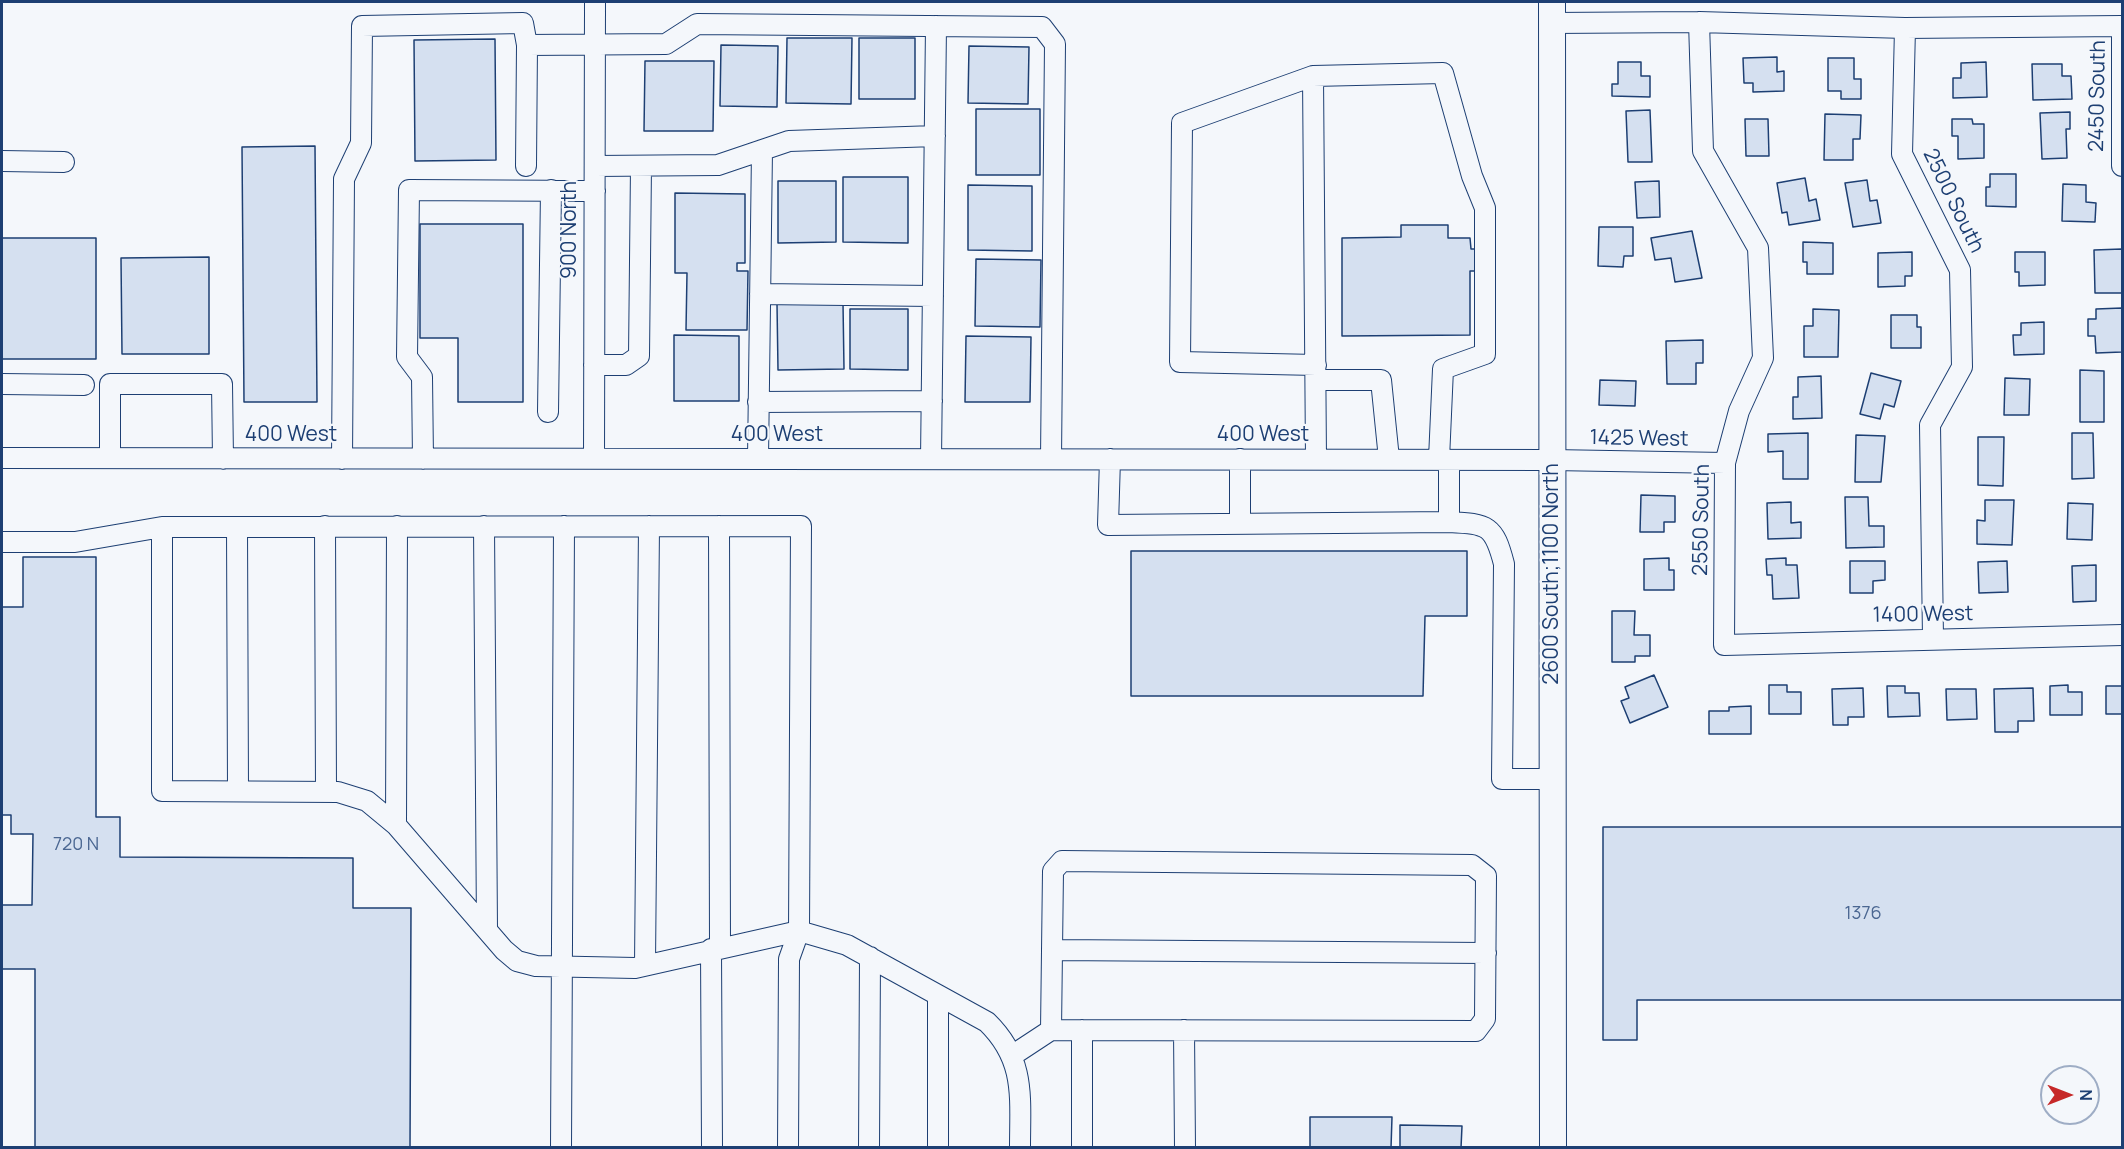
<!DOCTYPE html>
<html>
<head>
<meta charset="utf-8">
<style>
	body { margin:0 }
	#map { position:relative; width:2124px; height:1149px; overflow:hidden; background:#f4f7fb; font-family:Manrope,sans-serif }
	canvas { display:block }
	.frame { position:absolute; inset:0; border:3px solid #1d3f73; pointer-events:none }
	.north { position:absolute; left:2040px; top:1065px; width:60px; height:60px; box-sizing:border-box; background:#f4f7fb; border:2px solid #9eadc5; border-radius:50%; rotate:90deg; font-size:16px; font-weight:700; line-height:24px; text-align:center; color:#1d3f73 }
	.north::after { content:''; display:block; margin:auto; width:21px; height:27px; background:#c62828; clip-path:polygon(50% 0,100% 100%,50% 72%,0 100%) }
</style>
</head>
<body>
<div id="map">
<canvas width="2124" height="1149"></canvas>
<div class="frame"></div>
<div class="north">N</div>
</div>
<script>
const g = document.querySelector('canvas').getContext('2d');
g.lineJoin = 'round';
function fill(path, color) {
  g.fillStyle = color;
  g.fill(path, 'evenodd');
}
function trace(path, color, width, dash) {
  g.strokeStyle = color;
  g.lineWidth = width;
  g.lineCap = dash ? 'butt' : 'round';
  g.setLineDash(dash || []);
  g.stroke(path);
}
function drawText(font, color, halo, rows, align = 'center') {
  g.font = font + ' Manrope,sans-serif';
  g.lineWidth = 4.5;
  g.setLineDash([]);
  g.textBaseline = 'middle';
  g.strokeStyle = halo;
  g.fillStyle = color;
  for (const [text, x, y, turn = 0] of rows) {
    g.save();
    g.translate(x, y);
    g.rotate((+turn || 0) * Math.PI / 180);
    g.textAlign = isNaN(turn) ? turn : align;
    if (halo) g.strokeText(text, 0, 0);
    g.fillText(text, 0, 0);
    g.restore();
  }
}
const building = new Path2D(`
	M787,38H852L851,104L786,103Z
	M859,38H915V99H859Z
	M495,39L496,160L415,161L414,40Z
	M721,45L778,46L777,107L720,106Z
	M969,46L1029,47L1028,104L968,103Z
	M1777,57V72L1784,71V91L1753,92V83H1744L1743,58Z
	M1828,58H1854V79H1861V99H1841V91H1828Z
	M645,61H714L713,131H644Z
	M1618,62H1641V76H1650V97L1612,96V84H1618Z
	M1986,62L1987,97L1953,98V78H1961V63Z
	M2032,64H2062V76H2071L2072,99L2033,100Z
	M976,109H1040V175H976Z
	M1650,110L1652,162H1628L1626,111Z
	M2070,112V129H2066L2067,158L2042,159L2040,113Z
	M1825,114L1861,115L1860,139H1853V160H1824Z
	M1745,119H1768L1769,156H1746Z
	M1952,119H1972L1973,124H1984V158L1958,159V136H1952Z
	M315,146L317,402H244L242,147Z
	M1990,174H2016V207L1986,206V187H1990Z
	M843,177H908V243L843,242Z
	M1805,178L1809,201L1816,199L1820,220L1789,225L1787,212L1782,213L1777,183Z
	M1867,180L1870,201L1877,200L1881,223L1853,227L1845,183Z
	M778,181H836V242L778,243Z
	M1659,181L1660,217L1637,218L1635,182Z
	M2063,184L2086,185V202L2096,203L2095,222L2062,221Z
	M968,185L1032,186V251L968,250Z
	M675,193L745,194V263H737V271H748L747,330H686L687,273H675Z
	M420,224H523V402H458V338H420Z
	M1401,225H1448V238H1470L1471,249H1475V271H1470V335L1342,336V238L1401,237Z
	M1599,227H1633V256H1624L1623,267L1598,266Z
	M1692,231L1702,278L1675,282L1671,258L1655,260L1651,238Z
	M2,238H96V359H2Z
	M1803,242L1833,243V274H1807V262H1803Z
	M2122,249V293H2095L2094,250Z
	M1912,252V276H1905V286L1878,287V253Z
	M2015,252H2045V285L2019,286V272H2015Z
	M209,257V354H122L121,258Z
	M976,259L1041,260L1040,327L975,326Z
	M843,303L844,369L778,370L777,304Z
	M2122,308V352L2096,353L2095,336H2088V319H2096V309Z
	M850,309H908V370L850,369Z
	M1813,309L1839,310L1838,357H1804V326H1813Z
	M1891,315H1917V327H1921V348H1891Z
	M2044,322V354L2014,355L2013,335H2021V323Z
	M674,335L739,336V401H674Z
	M966,336L1031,337L1030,402H965Z
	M1703,340V363H1696V384H1667L1666,341Z
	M2080,370L2104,371V422H2080Z
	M1871,373L1901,381L1894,407L1884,404L1880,419L1860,414Z
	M1821,376L1822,418L1793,419V397H1798V377Z
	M2005,378L2030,379L2029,415H2004Z
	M1600,380L1636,381L1635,406L1599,405Z
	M1808,433V479H1783V451L1768,452V434Z
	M2072,433H2093L2094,478L2072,479Z
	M1856,435L1885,436L1881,482H1855Z
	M1978,437H2004L2003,486L1978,485Z
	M1641,495L1675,496V522H1664V532H1640Z
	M1845,497H1868L1869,526H1884V547L1846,548Z
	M1985,500H2014L2012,545L1977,544V520L1985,521Z
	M1791,502V523L1801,522V538L1768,539L1767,503Z
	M2068,503L2093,504L2092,540L2067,539Z
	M1131,551H1467V616H1425L1423,696H1131Z
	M23,557H96V817H120V857L353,858V908H411L410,1148H35V969H2V905H32L33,834H11V815H2V607H23Z
	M1669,558V570H1674V590H1644V559Z
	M1786,558V565H1797L1799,598L1773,599L1772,575H1767L1766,559Z
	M1850,561H1885V580L1873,581V593H1850Z
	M2007,561L2008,592L1979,593L1978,562Z
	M2096,565V601L2073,602L2072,566Z
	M1612,611H1635L1634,635H1650V656H1635V662H1612Z
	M1654,675L1668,707L1630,723L1621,701L1629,698L1625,687Z
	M1769,685H1787V692H1801V714H1769Z
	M2068,685V692H2082V715H2050V686Z
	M1887,686H1905V693H1919L1920,716L1888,717Z
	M2106,686H2122V714H2106Z
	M1863,688L1864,717H1848V725H1833L1832,689Z
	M2033,688L2034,721H2018V732H1995L1994,689Z
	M1946,689H1976L1977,719L1947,720Z
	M1751,706V734H1709V711H1729V707Z
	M1603,827H2122V1000H1637V1040H1603Z
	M1310,1117H1392L1391,1148H1310Z
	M1400,1125L1462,1126L1461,1148H1400Z`);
fill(building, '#d5e0f0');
trace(building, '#1d3f73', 1.5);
const minor = new Path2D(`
	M1699,22L1703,151L1758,248L1763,358L1739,411L1725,463L1724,645L2122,635
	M1552,23L1699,22L1905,28L2122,26V166
	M1905,28L1902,154L1960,270L1962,367L1930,425L1933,638
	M1313,76L1443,73L1472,176L1485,208V354L1443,369L1439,459
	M2,161L64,162
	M526,166L527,45
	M595,166L718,165L789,141L935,136
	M760,294L933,296
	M594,365H626L639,356L641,166
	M1316,365L1180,362L1182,123L1313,76L1316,459
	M1316,380H1381L1389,459
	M2,384L84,385
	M758,402L932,401
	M548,412L551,190
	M2,458L1552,460L1725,463
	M110,458V384H222L223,459
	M342,459L344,179L361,143L362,26L523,23L527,45L666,44L697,24L1042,27L1055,44L1051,459
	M423,459L422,377L407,357L409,190L595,191
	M594,459L595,2
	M758,459L762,150
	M931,459L936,26
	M1110,459L1108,525L1449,522
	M1240,459V524
	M1449,460V522C1488,524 1494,525 1504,564L1502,779H1552
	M325,526L326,792
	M484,526L487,929
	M719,526L720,947
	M162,527V791L338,792L367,801L396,825L504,950L517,961L536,966L635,968L799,931L847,945L987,1022C1026,1060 1020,1097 1020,1148
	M237,527L238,791
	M2,542H75L162,527L801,526L799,931L789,959L788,1148
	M396,825L397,526
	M711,949L712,1148
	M1052,950L1486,953
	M645,965L649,526
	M1082,1030V1148
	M1184,1030L1185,1148
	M1013,1055L1051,1030L1053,871L1062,861L1472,865L1486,876L1485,1019L1476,1031L1051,1030
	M561,1148L564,526
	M869,1148L870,957
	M938,1148V995`);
const major = new Path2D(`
	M1552,2L1553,1148`);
trace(minor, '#1d3f73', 22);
trace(major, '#1d3f73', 28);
trace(minor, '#f4f7fb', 20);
trace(major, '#f4f7fb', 26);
drawText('18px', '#4b6792', null, [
	["720 N",76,845],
	["1376",1863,914]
]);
drawText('21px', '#1d3f73', '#f4f7fb', [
	["2450 South",2098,96,-89],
	["2500 South",1953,201,64],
	["900 North",570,230,-90],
	["400 West",291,435],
	["400 West",777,435],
	["400 West",1263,435],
	["1425 West",1639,439,1],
	["2550 South",1702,520,-89],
	["2600 South;1100 North",1552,574,-90],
	["1400 West",1923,615,-1]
]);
</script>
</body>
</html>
